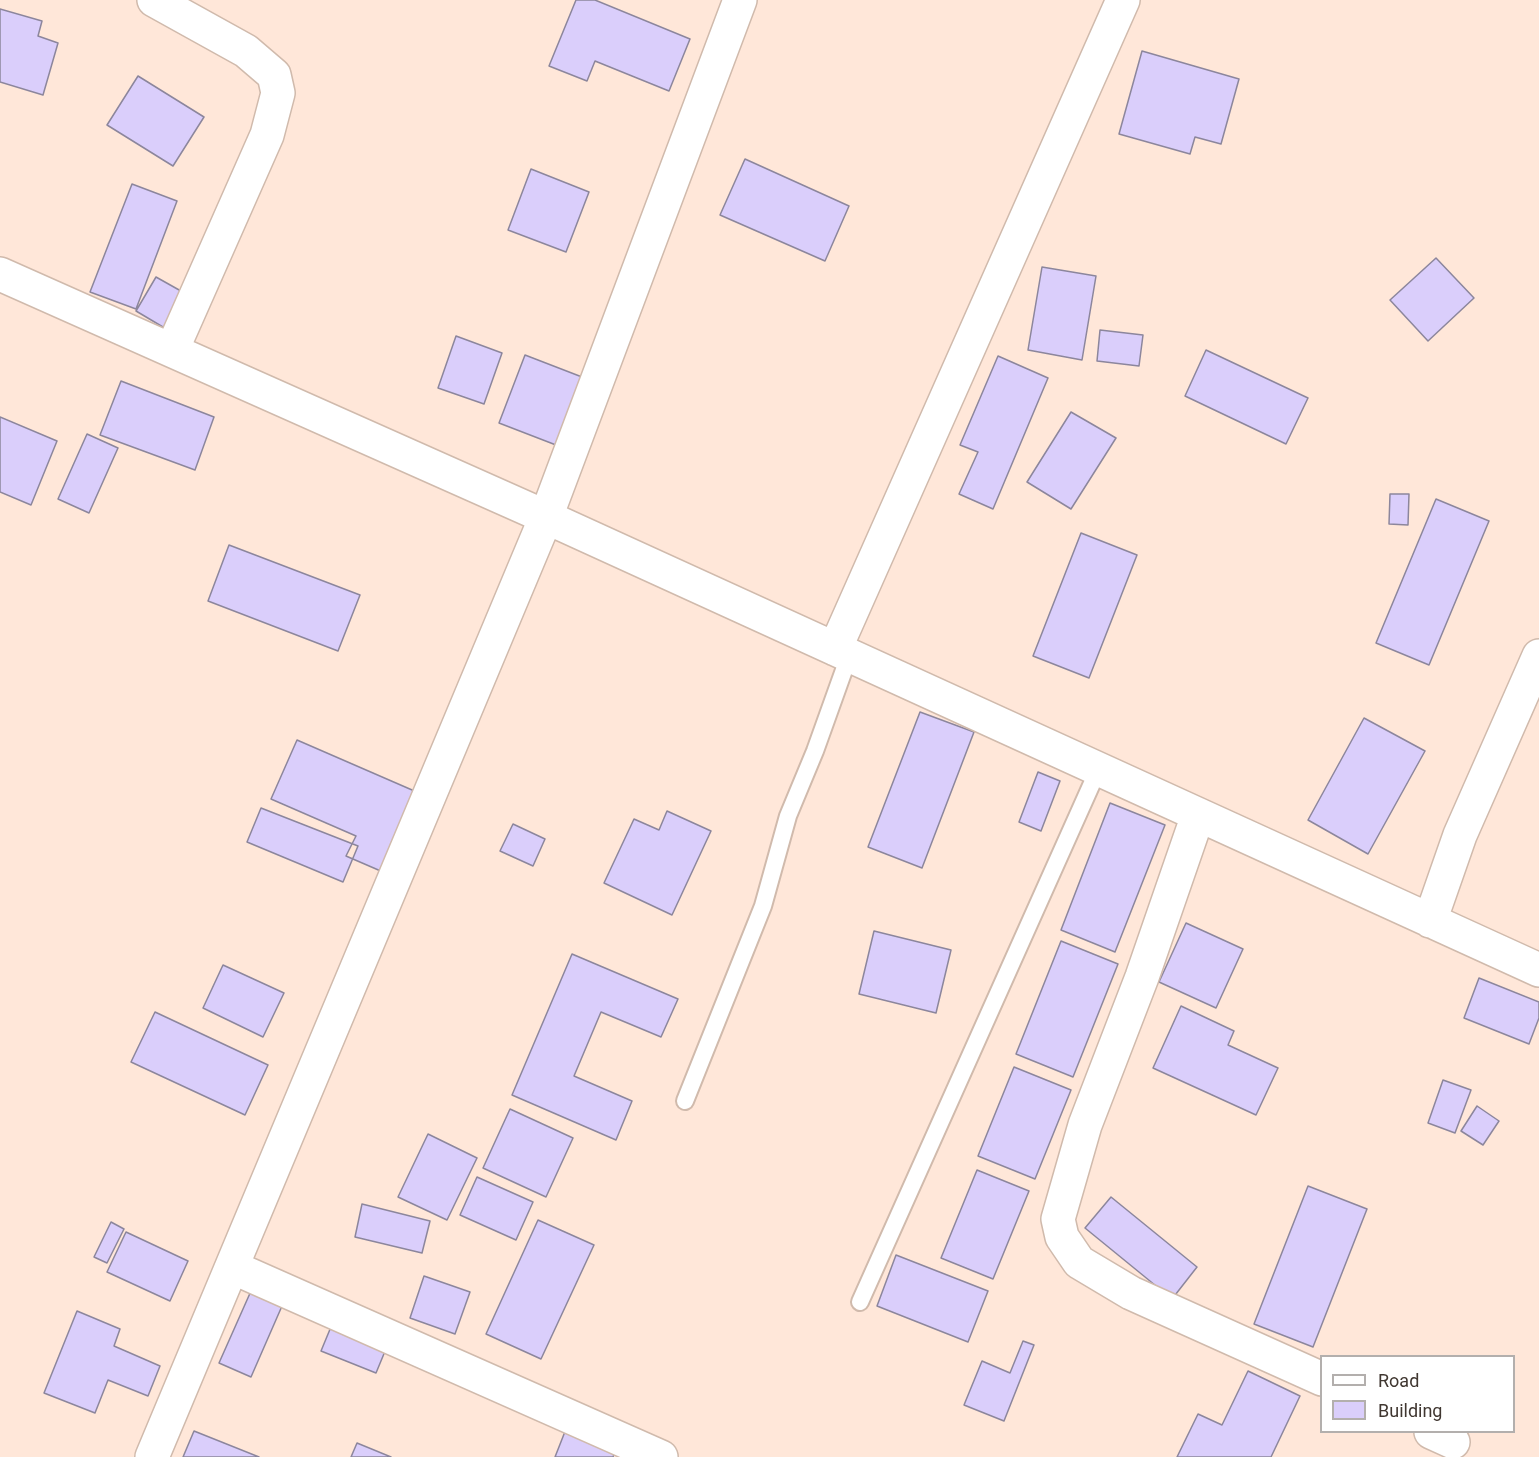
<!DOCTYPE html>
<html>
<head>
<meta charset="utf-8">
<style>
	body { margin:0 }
	#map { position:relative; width:1539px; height:1457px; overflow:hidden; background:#ffe7d9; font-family:Roboto,sans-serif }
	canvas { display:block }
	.legend { position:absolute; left:1320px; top:1355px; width:195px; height:78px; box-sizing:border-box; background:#fff; border:2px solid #b3afad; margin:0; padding:8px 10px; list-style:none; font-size:18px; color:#403731 }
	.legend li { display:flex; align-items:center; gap:12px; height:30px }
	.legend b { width:30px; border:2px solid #b3afad }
</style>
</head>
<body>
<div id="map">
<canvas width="1539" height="1457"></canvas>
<ul class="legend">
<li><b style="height:8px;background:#fff"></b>Road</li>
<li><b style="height:16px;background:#dacefb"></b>Building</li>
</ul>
</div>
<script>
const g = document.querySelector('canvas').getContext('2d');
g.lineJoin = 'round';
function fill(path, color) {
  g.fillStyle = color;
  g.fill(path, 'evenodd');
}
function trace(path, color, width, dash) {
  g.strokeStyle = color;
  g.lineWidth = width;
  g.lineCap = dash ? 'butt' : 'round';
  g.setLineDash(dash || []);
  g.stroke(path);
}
const building = new Path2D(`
	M576,0H595L690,39L669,91L595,61L587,81L549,66Z
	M0,9L42,21L38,36L58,43L43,95L0,82Z
	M1142,51L1239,79L1221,144L1195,137L1190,154L1119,134Z
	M138,76L204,117L173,166L107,125Z
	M745,159L849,206L825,261L720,215Z
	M531,169L589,192L566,252L508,230Z
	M132,184L177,201L136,309L90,292Z
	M1436,258L1474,298L1428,341L1390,300Z
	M1042,267L1096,276L1082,360L1028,350Z
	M156,277L188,295L168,330L136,311Z
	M1100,330L1143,335L1139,366L1097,361Z
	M456,336L502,353L484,404L438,388Z
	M1206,350L1308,398L1286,444L1185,396Z
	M525,355L582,377L556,445L499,423Z
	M998,356L1048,378L993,509L959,494L978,452L960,445Z
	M121,381L214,417L195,470L100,435Z
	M1071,412L1116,438L1071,509L1027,482Z
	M0,417L57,441L31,505L0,492Z
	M87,434L118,448L89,513L58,499Z
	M1390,494H1409L1408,525L1389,524Z
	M1436,499L1489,521L1429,665L1376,643Z
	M1081,533L1137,555L1089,678L1033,656Z
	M229,545L360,595L338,651L208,601Z
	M920,712L974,732L922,868L868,847Z
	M1364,718L1425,751L1368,854L1308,820Z
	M297,740L419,793L383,872L346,856L356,836L271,799Z
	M1038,772L1060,781L1041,831L1019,822Z
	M1110,803L1165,825L1115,952L1061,930Z
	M261,808L358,846L343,882L247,842Z
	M667,811L711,831L672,915L604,883L634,819L659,830Z
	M513,824L545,839L533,866L500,851Z
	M1186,923L1243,949L1216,1008L1159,982Z
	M874,931L951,950L936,1013L859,994Z
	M1061,941L1118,964L1073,1077L1016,1054Z
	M572,954L678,999L661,1037L601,1012L574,1076L632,1101L616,1140L512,1095Z
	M223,965L284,993L263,1037L203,1008Z
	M1479,978L1539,1002V1018L1529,1044L1464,1018Z
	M1181,1006L1234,1031L1228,1045L1278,1068L1256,1115L1153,1068Z
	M155,1012L268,1065L245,1115L131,1062Z
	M1014,1067L1071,1090L1035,1179L978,1156Z
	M1443,1080L1471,1090L1455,1133L1428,1123Z
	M1477,1106L1499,1121L1483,1145L1461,1131Z
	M510,1109L573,1138L546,1197L483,1168Z
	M428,1134L477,1158L447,1220L398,1197Z
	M977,1170L1029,1191L993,1279L941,1258Z
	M477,1177L533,1202L516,1240L460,1215Z
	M1308,1186L1367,1209L1313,1347L1254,1324Z
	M1111,1197L1197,1267L1172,1299L1085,1228Z
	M362,1204L430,1221L422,1253L355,1237Z
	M538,1220L594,1245L541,1359L486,1334Z
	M111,1222L124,1229L107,1263L94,1257Z
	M126,1232L188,1261L170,1301L107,1272Z
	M896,1255L988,1291L968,1342L877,1306Z
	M424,1276L470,1292L455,1334L410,1318Z
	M251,1291L282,1306L251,1377L219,1363Z
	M77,1311L120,1329L114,1346L160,1366L148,1396L108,1380L95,1413L44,1393Z
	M333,1322L388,1344L376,1373L321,1351Z
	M1023,1341L1034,1345L1004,1421L964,1405L982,1361L1010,1373Z
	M1248,1371L1300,1396L1271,1457H1177L1198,1414L1222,1425Z
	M566,1429L616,1449L613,1457H555Z
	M194,1431L259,1457H183Z
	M357,1443L391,1457H351Z`);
fill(building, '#dacefb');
trace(building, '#8c869c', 1.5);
const lane = new Path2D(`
	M685,1101L763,906L788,816L815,751L849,656
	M860,1302L1098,770`);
const street = new Path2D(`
	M154,0L246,51L274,75L278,93L267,135L172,350
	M0,274L546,517L1539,970
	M835,649L1123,0
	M1198,815L1142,977L1085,1125L1058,1219L1062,1237L1079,1262L1131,1293L1322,1379
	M1430,921L1460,835L1539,656
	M232,1267L661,1457
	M1431,1432L1453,1442
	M152,1457L546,517L740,0`);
trace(lane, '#d0baac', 20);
trace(street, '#d0baac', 36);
trace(lane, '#fff', 16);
trace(street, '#fff', 33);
</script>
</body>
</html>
